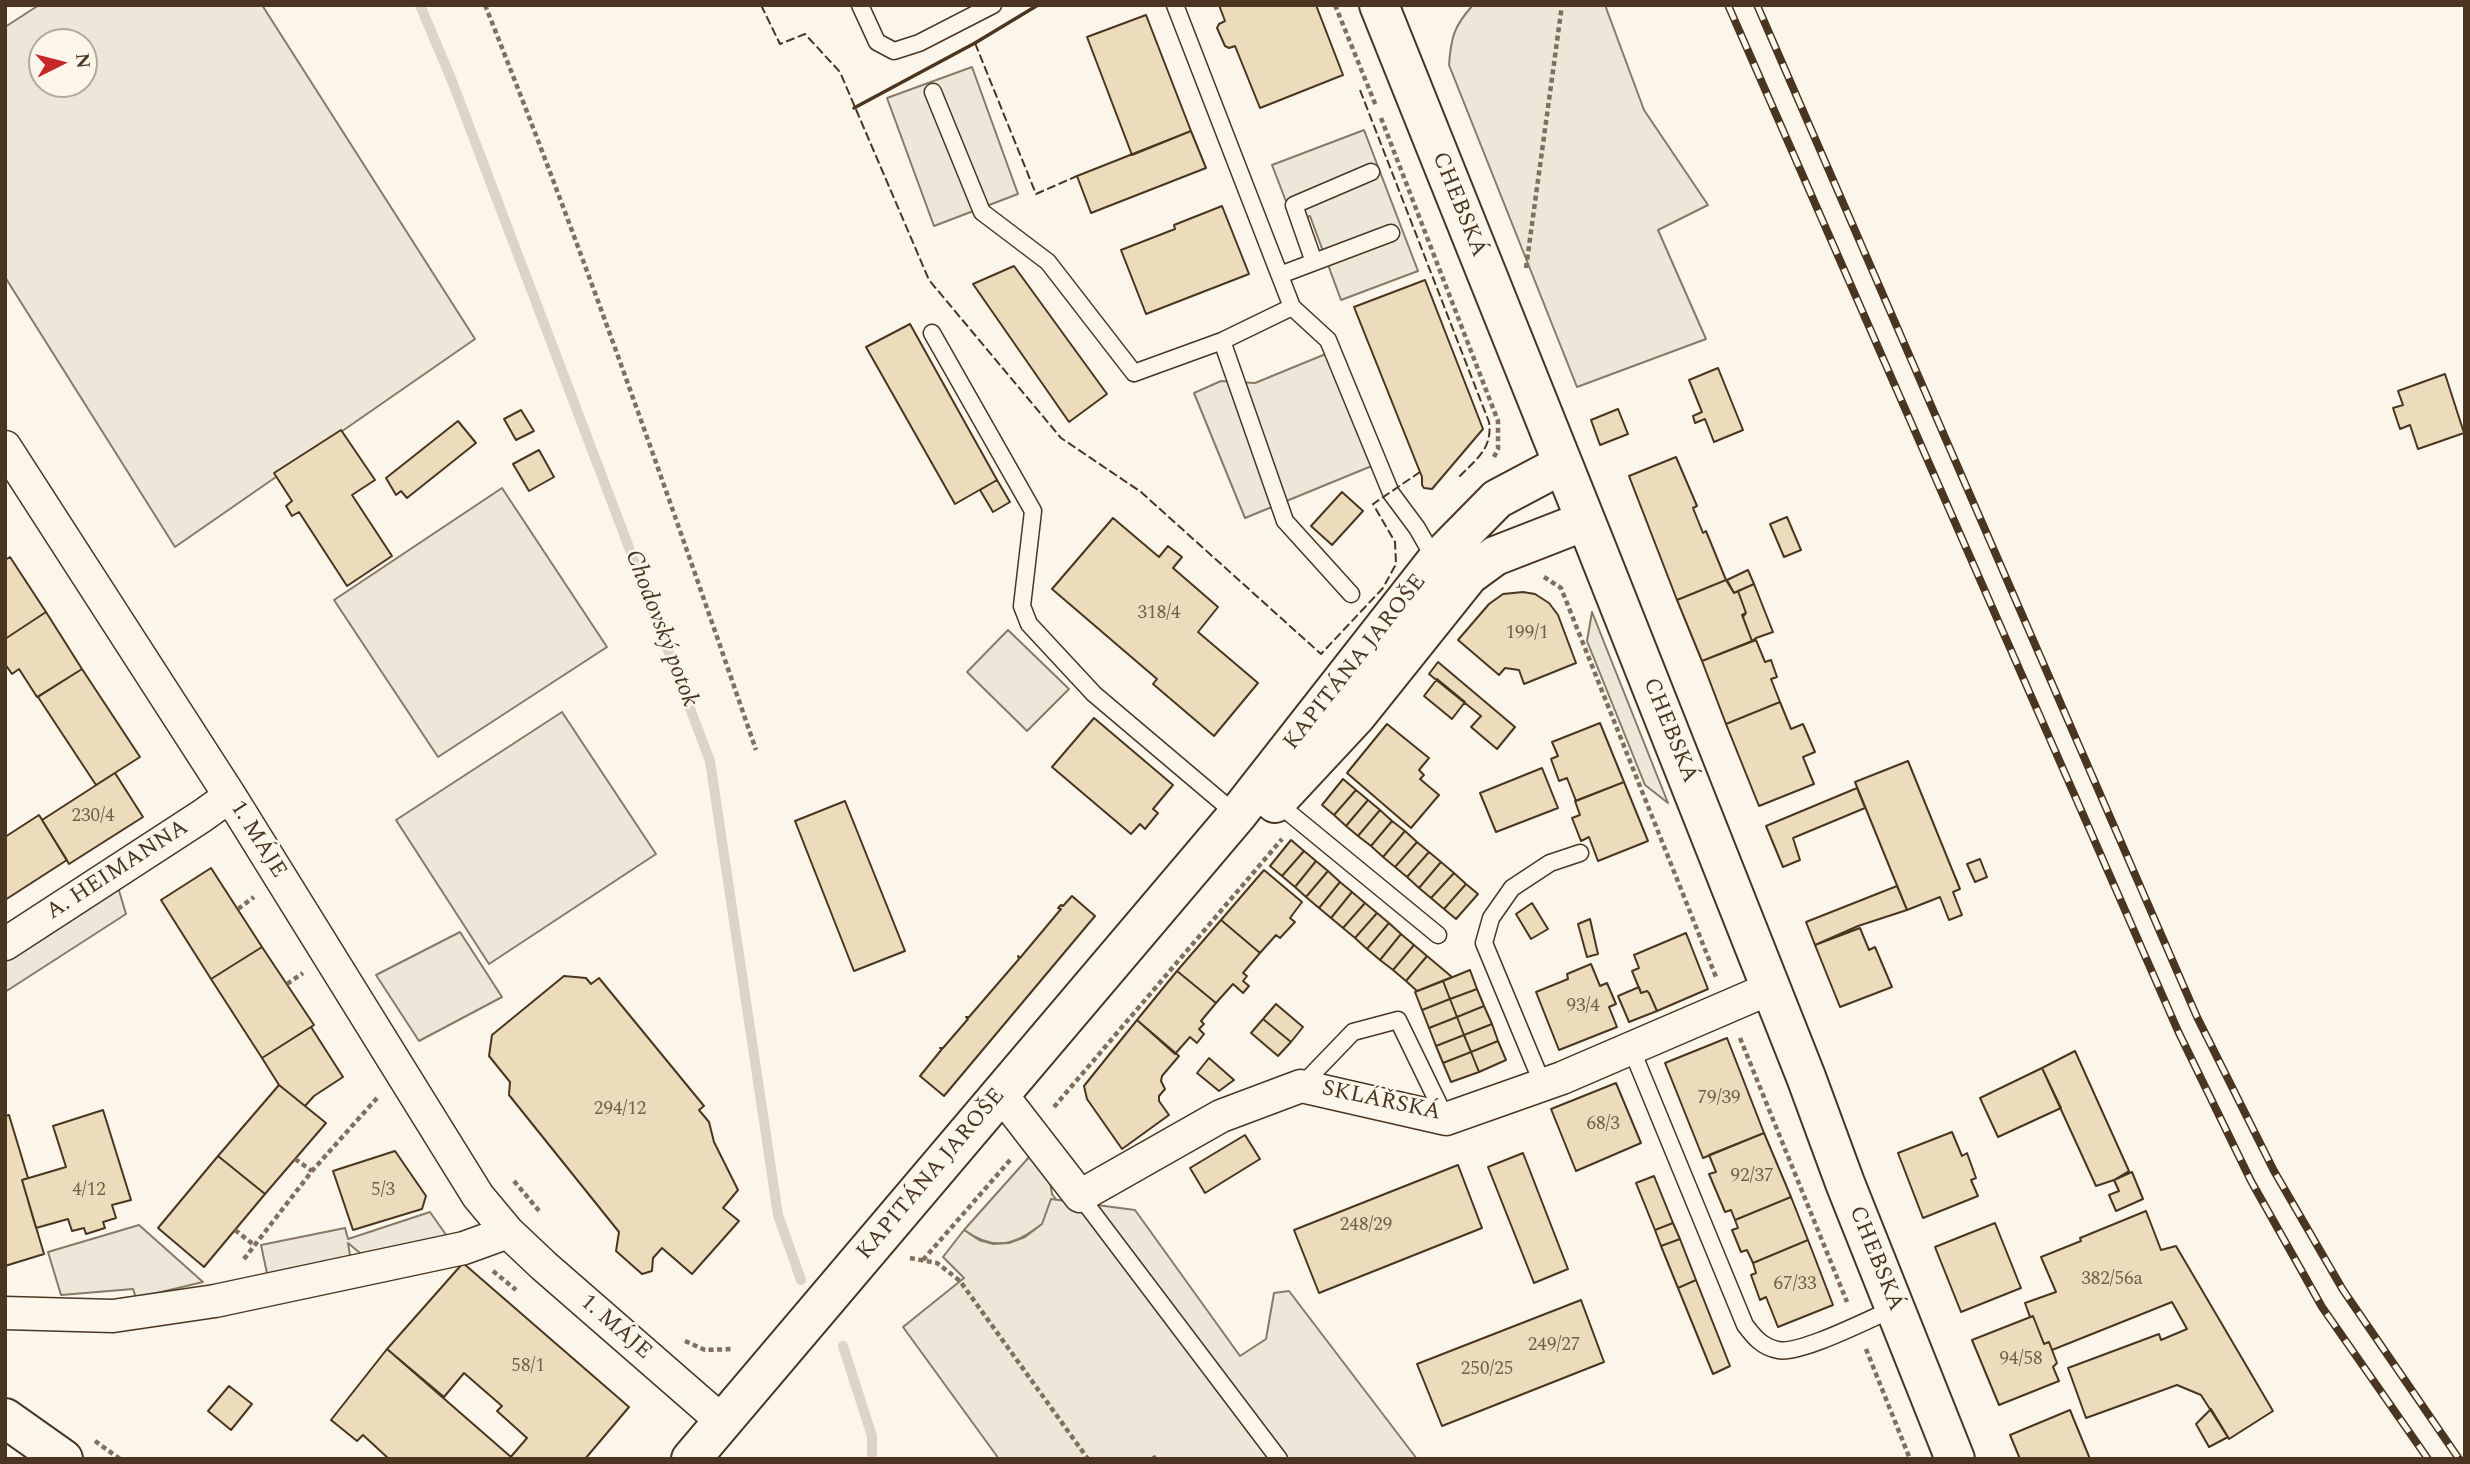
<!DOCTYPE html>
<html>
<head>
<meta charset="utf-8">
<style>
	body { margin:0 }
	#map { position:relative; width:2470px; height:1464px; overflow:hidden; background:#fbf6e9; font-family:Spectral,serif }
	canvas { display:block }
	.frame { position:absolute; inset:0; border:7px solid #4a3520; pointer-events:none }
	.north { position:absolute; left:28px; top:28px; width:70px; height:70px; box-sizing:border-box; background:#fbf6e9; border:2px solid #b4a999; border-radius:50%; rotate:84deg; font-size:19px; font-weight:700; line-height:28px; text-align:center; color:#4a3520 }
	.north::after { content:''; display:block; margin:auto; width:24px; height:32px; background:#c62828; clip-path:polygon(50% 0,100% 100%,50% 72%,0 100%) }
</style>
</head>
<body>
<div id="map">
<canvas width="2470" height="1464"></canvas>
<div class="frame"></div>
<div class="north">N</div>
</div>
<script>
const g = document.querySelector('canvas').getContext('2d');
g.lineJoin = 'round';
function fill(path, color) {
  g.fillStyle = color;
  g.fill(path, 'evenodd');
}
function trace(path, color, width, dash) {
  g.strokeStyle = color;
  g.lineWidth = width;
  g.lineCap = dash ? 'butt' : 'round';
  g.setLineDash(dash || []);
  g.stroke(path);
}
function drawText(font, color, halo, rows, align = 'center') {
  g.font = font + ' Spectral,serif';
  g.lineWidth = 5;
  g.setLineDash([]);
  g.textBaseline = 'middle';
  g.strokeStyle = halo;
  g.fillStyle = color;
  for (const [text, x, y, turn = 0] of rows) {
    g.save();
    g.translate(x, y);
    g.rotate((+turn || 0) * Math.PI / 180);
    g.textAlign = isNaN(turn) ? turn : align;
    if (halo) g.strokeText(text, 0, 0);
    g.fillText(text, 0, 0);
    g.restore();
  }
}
const green = new Path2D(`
	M39,5H262L475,339L175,547L5,277V27ZM42,42H84V84H42Z
	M1473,5H1605L1644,110L1708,205L1658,230L1706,339L1577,387L1449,65C1451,37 1454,26 1473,5Z
	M502,488L607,647L438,757L334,600Z
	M562,712L656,854L489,964L396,820Z
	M1030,1156L1050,1182L1052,1194L1131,1301L1042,1224C1014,1246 994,1251 964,1230Z`);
fill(green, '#ede6d9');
trace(green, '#887966', 2);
const parking = new Path2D(`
	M972,67L1018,194L934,226L887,98Z
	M1364,130L1418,271L1341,300L1310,216L1294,222L1272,165Z
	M1333,351L1379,463L1245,518L1194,393L1221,381L1255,383Z
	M1592,612L1668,803L1645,785L1587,641Z
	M1008,630L1069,689L1027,731L967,672Z
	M117,884L126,914L5,992V956Z
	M460,932L502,997L419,1041L376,975Z
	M1051,1199L1135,1210L1240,1356L1266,1339L1274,1293L1289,1291L1417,1459H999L903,1327L964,1278L943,1257L964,1230L979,1240L993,1244L1009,1243L1025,1237L1042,1224Z
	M430,1212L449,1239L367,1259L348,1243L351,1261L268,1278L261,1245L345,1228L348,1239Z
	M139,1225L203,1282L136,1298L133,1289L61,1295L48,1252Z`);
fill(parking, '#ede7d9');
trace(parking, '#887966', 2);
trace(new Path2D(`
	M420,5L452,81L710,761L778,1215L801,1280
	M843,1346L872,1436V1459`), '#dcd4c6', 10);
const building = new Path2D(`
	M1219,5H1316L1343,75L1260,108L1235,46L1229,48L1225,46L1217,28L1219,24L1225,21Z
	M1146,15L1191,131L1132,155L1087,37Z
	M1191,131L1206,168L1091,213L1077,176Z
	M1222,206L1249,274L1146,314L1121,250L1175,229L1174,225Z
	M1014,266L1107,394L1069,422L973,284Z
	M1425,280L1483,429L1432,489L1424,488L1422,485V477L1354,307Z
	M910,324L997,480L955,504L866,347Z
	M1718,368L1743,430L1714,442L1705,419L1695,423L1693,416L1702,412L1689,380Z
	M2445,374L2464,433L2418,449L2410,425L2400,429L2393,408L2403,405L2398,391Z
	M1618,409L1628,434L1600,445L1591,420Z
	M521,410L534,431L516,440L504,419Z
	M458,421L476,443L407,498L401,491L396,495L386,478Z
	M341,430L375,480L352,495L392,556L347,586L299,512L292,516L286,506L292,501L274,473Z
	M539,450L554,477L529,491L513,464Z
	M1676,457L1697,506L1693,508L1703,533L1706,531L1726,580L1677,600L1629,476Z
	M997,480L1010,502L993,512L980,490Z
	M1342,492L1363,511L1332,545L1311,526Z
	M1787,517L1801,550L1784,557L1770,524Z
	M1113,518L1159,557L1168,546L1182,557L1173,568L1218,607L1198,632L1258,683L1214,736L1153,684L1157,679L1052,589Z
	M10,557L46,612L5,639V560Z
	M1748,570L1754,584L1734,593L1727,580Z
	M1726,580L1734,593L1738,591L1746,613L1742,615L1752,641L1702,661L1677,600Z
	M1754,584L1773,632L1756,638L1752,641L1743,617L1746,613L1738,591Z
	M1523,592L1535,594L1549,603L1558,615L1576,663L1524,684L1519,670L1505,668L1499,675L1458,640L1489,604L1503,594Z
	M46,612L82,669L37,697L19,669L12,674L5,664V639Z
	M1756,640L1765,662L1771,660L1777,677L1771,679L1780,702L1726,724L1702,661Z
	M1438,662L1515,727L1497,749L1471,727L1481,716L1429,674Z
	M82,669L140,757L96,785L38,697Z
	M1437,679L1465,702L1452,719L1424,696Z
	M1780,702L1791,729L1803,724L1815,752L1803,757L1814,784L1759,806L1726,724Z
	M1094,718L1173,785L1153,809L1158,813L1145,829L1140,824L1131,834L1052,767Z
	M1600,723L1624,782L1576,801L1567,778L1559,781L1551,759L1558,756L1552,742Z
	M1387,724L1429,758L1419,770L1424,775L1420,779L1439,795L1411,828L1347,773Z
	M1908,761L1960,889L1953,892L1962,915L1949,920L1940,897L1907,910L1855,782Z
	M1542,768L1558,808L1496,832L1480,793Z
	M115,773L143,817L69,864L42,820Z
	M1343,779L1356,790L1334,815L1322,805Z
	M1624,782L1648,841L1598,861L1589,837L1581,841L1572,818L1580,815L1575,801Z
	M1857,788L1865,808L1793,838L1800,860L1783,867L1766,826Z
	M1356,790L1368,800L1346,826L1334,815Z
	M1368,800L1380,810L1358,836L1346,826Z
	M845,801L905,951L854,971L795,821Z
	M1380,810L1392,821L1371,846L1358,836Z
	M39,815L67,860L5,900V837Z
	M1392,821L1405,831L1383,857L1371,846Z
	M1405,831L1417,842L1395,867L1383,857Z
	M1291,840L1304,851L1282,876L1270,866Z
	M1417,842L1429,852L1407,877L1395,867Z
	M1304,851L1316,861L1295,887L1282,876Z
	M1429,852L1441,862L1419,888L1407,877Z
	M1980,859L1987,877L1975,882L1967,864Z
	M1316,861L1328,871L1306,897L1295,887Z
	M1441,862L1454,873L1431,898L1419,888Z
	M211,868L262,947L211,979L161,900Z
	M1264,870L1302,902L1290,918L1295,922L1280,938L1276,935L1260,953L1221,920Z
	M1328,871L1340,882L1319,908L1306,897Z
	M1454,873L1466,884L1444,909L1431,898Z
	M1340,882L1352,892L1331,918L1319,908Z
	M1466,884L1478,894L1456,919L1444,909Z
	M1897,886L1907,910L1858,926L1815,945L1806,922Z
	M1352,892L1365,903L1343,928L1331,918Z
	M1072,896L1095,916L944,1096L920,1076L942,1049L940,1048H943L968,1019L966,1017H969L1019,959L1018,956L1020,958L1061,909L1058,908L1061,905L1063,906Z
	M1365,903L1377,913L1355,938L1343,928Z
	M1532,903L1548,929L1531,939L1516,914Z
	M1377,913L1389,923L1367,949L1355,938Z
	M1590,919L1598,954L1587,957L1578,924Z
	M1221,920L1260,953L1243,973L1247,976L1243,981L1249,986L1243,993L1233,984L1216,1003L1177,971Z
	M1389,923L1401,934L1380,960L1367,949Z
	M1860,928L1869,950L1875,947L1892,987L1840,1007L1815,945Z
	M1686,933L1708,989L1657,1011L1649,993L1647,991L1641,993L1632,971L1639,968L1634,955Z
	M1401,934L1414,945L1393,970L1380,960Z
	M1414,945L1427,956L1406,981L1393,970Z
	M262,947L314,1025L262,1058L211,979Z
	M1427,956L1452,977L1417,991L1406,981Z
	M1591,964L1600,986L1607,983L1616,1004L1609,1007L1617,1027L1559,1050L1536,992L1568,979L1567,974Z
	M1470,970L1477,989L1450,999L1443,981Z
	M1177,971L1216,1003L1201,1021L1204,1024L1199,1029L1204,1034L1197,1043L1190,1037L1175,1054L1137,1020Z
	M564,976L586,978L591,984L599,978L704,1106L699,1110L709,1122L714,1142L738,1190L723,1208L739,1221L692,1274L662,1248L653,1258L652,1271L642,1274L616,1251L619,1232L509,1095L510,1082L489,1056L492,1035Z
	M1443,981L1450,999L1422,1010L1415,992Z
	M1639,987L1641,993L1647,991L1649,993L1657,1011L1629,1022L1618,996Z
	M1477,989L1484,1006L1457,1017L1450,999Z
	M1450,999L1457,1017L1429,1028L1422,1010Z
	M1276,1004L1303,1027L1291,1042L1263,1019Z
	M1484,1006L1492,1024L1464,1035L1457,1017Z
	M1457,1017L1464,1035L1436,1046L1429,1028Z
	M1263,1019L1291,1042L1278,1056L1251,1033Z
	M1137,1020L1179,1056L1162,1076L1161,1081L1165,1089L1159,1096V1101L1169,1115L1122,1149L1087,1099L1084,1086Z
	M1492,1024L1498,1041L1471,1052L1464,1035Z
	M311,1027L343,1077L314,1096L305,1106L279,1085L262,1058Z
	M1464,1035L1471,1052L1443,1063L1436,1046Z
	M1727,1038L1764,1133L1703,1158L1665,1063Z
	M1498,1041L1506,1060L1479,1072L1471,1052Z
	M2075,1051L2129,1171L2114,1180L2096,1186L2042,1068Z
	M1471,1052L1479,1072L1451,1082L1443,1063Z
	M1209,1058L1234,1080L1219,1091L1197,1073Z
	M2042,1068L2061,1108L1998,1137L1980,1098Z
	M1616,1083L1641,1143L1576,1171L1551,1109Z
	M279,1085L326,1123L265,1194L218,1156Z
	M103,1110L131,1200L112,1205L116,1218L103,1222L105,1228L86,1234L84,1228L72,1231L68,1219L36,1228L22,1180L66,1167L53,1126Z
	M9,1115L28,1178L22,1180L44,1254L5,1266V1116Z
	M1952,1132L1962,1156L1967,1153L1976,1178L1971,1180L1978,1196L1923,1218L1898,1153Z
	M1764,1133L1791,1197L1735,1220L1731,1210L1725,1212L1709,1174L1716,1172L1709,1155Z
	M1245,1135L1260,1159L1205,1193L1190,1168Z
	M395,1151L426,1196L422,1209L353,1230L333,1171Z
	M1523,1153L1568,1269L1534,1283L1488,1167Z
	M218,1156L265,1194L204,1267L158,1228Z
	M1458,1165L1482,1228L1319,1293L1294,1230Z
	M2132,1172L2143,1199L2116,1211L2109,1195L2119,1191L2114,1180Z
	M1654,1176L1673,1223L1655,1230L1636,1183Z
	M1791,1197L1808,1240L1753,1263L1747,1250L1741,1252L1732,1230L1738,1228L1735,1220Z
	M2146,1211L2161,1250L2176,1246L2273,1411L2229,1439L2201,1395L2177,1385L2086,1418L2068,1368L2159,1334L2161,1340L2187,1329L2172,1302L2052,1350L2049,1342L2044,1344L2033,1316L2030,1317L2025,1303L2056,1292L2041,1257L2081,1241L2080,1238Z
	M1673,1223L1680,1239L1661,1246L1655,1230Z
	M1995,1223L2021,1288L1961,1312L1935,1247Z
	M1680,1239L1696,1280L1678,1288L1661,1246Z
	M1808,1240L1833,1305L1778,1327L1766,1297L1760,1300L1751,1275L1756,1273L1753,1263Z
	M463,1263L629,1407L585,1459H509L527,1438L497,1411L502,1406L464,1373L444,1397L387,1349Z
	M1696,1280L1730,1366L1713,1374L1678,1288Z
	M1581,1300L1604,1362L1442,1426L1417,1364Z
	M2033,1316L2044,1344L2049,1342L2057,1363L2053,1367L2059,1381L1999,1405L1972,1340Z
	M387,1349L511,1457L509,1459H389L363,1435L357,1441L331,1420Z
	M229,1386L252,1404L231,1430L208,1411Z
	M2211,1409L2228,1437L2209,1447L2196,1424Z
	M2070,1410L2090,1459H2020L2010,1435Z`);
fill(building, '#ecdcbc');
trace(building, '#4a3520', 2);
const lane = new Path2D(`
	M860,5L877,42L894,51L919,43L993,5
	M1175,5L1292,307L1328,340L1391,493L1417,528L1436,561
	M933,92L982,212L1048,262L1134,373L1222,341L1292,307
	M1314,262L1294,205L1371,172
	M1280,275L1391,233
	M932,333L1033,511L1022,606L1029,624L1094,694L1237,815
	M1222,341L1285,521L1351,594
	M1276,802L1438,935
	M1631,1048L1745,1325C1754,1337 1762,1347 1778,1350C1800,1355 1871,1318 1895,1308
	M1543,1085L1484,943L1491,918L1512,888L1550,863L1580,853
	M1301,1086L1353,1032L1398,1020L1446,1119
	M1080,1196L1279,1459`);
const street = new Path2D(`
	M5,447L230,796L478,1196L508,1232L544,1266L723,1422
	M5,944L202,816L230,796
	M1001,1094L1080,1196L1221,1116L1301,1086L1446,1119L1562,1078L1771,988
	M5,1313L113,1316L215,1301L464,1248L508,1232`);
const secondary = new Path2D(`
	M1379,5L1595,544L1806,1077L1845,1183L1955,1459
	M1275,803L1357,715L1469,575L1495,556L1585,521
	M5,1418L63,1459
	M691,1459L1237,815L1436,561L1497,499L1563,464`);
trace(lane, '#4a3520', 19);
trace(street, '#4a3520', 35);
trace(secondary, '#4a3520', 42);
trace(new Path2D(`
	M485,5C583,250 670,500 756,750
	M1335,5L1376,106
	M1381,118L1498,421V449L1494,457
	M1526,268L1562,5
	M1544,577L1561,588L1716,977
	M238,909L254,897
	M287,984L303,973
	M1740,1038L1847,1302
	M1054,1107L1282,839
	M295,1159L312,1171
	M514,1181L540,1212
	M235,1230L254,1245
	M910,1258L937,1263L960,1281L1088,1459
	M244,1259L312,1171L377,1098
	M923,1260L1011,1159
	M493,1271L516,1290
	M685,1341L705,1350L733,1349
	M1866,1349L1910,1459
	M95,1441L120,1459
	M1153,1456L1155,1459`), '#7f6f5c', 4.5, [5, 3.5]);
trace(lane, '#fbf6e9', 16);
trace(street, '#fbf6e9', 32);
trace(secondary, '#fbf6e9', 38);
const rail = new Path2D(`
	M1728,5L2178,1031L2251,1181L2322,1307L2428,1459
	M1757,5L2197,1017L2274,1171L2343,1290L2459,1459`);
trace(rail, '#4a3520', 8);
trace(rail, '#fbf6e9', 5, [16]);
trace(new Path2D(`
	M761,5L780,44L805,34L840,72L929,280L1061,438L1141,492L1321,654L1383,588L1396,564L1395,542L1373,504L1420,472
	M975,43L1036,194L1077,176
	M1360,90L1489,422C1493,449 1475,460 1458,478`), '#4a3520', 2, [9, 3.5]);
trace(new Path2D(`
	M854,108L975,43L1038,5`), '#4a3520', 3.5);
drawText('19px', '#725f47', null, [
	["318/4",1159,614],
	["199/1",1527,634],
	["230/4",93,817],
	["93/4",1583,1007],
	["79/39",1719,1099],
	["294/12",620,1110],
	["68/3",1603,1125],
	["92/37",1752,1177],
	["4/12",89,1191],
	["5/3",383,1191],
	["248/29",1366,1226],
	["382/56a",2112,1280],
	["67/33",1795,1285],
	["249/27",1554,1346],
	["94/58",2021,1360],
	["58/1",528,1367],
	["250/25",1487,1370]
]);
drawText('23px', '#4a3520', '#fbf6e9', [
	["CHEBSKÁ",1458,205,68],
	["KAPITÁNA JAROŠE",1356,663,-52],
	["CHEBSKÁ",1669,731,68],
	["1. MÁJE",257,840,58],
	["A. HEIMANNA",118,871,-33],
	["SKLÁŘSKÁ",1381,1102,12],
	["KAPITÁNA JAROŠE",932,1175,-50],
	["CHEBSKÁ",1875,1259,68],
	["1. MÁJE",615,1328,41]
]);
drawText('italic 24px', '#4a3520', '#fbf6e9', [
	["Chodovský potok",660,629,69]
]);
</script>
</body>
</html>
